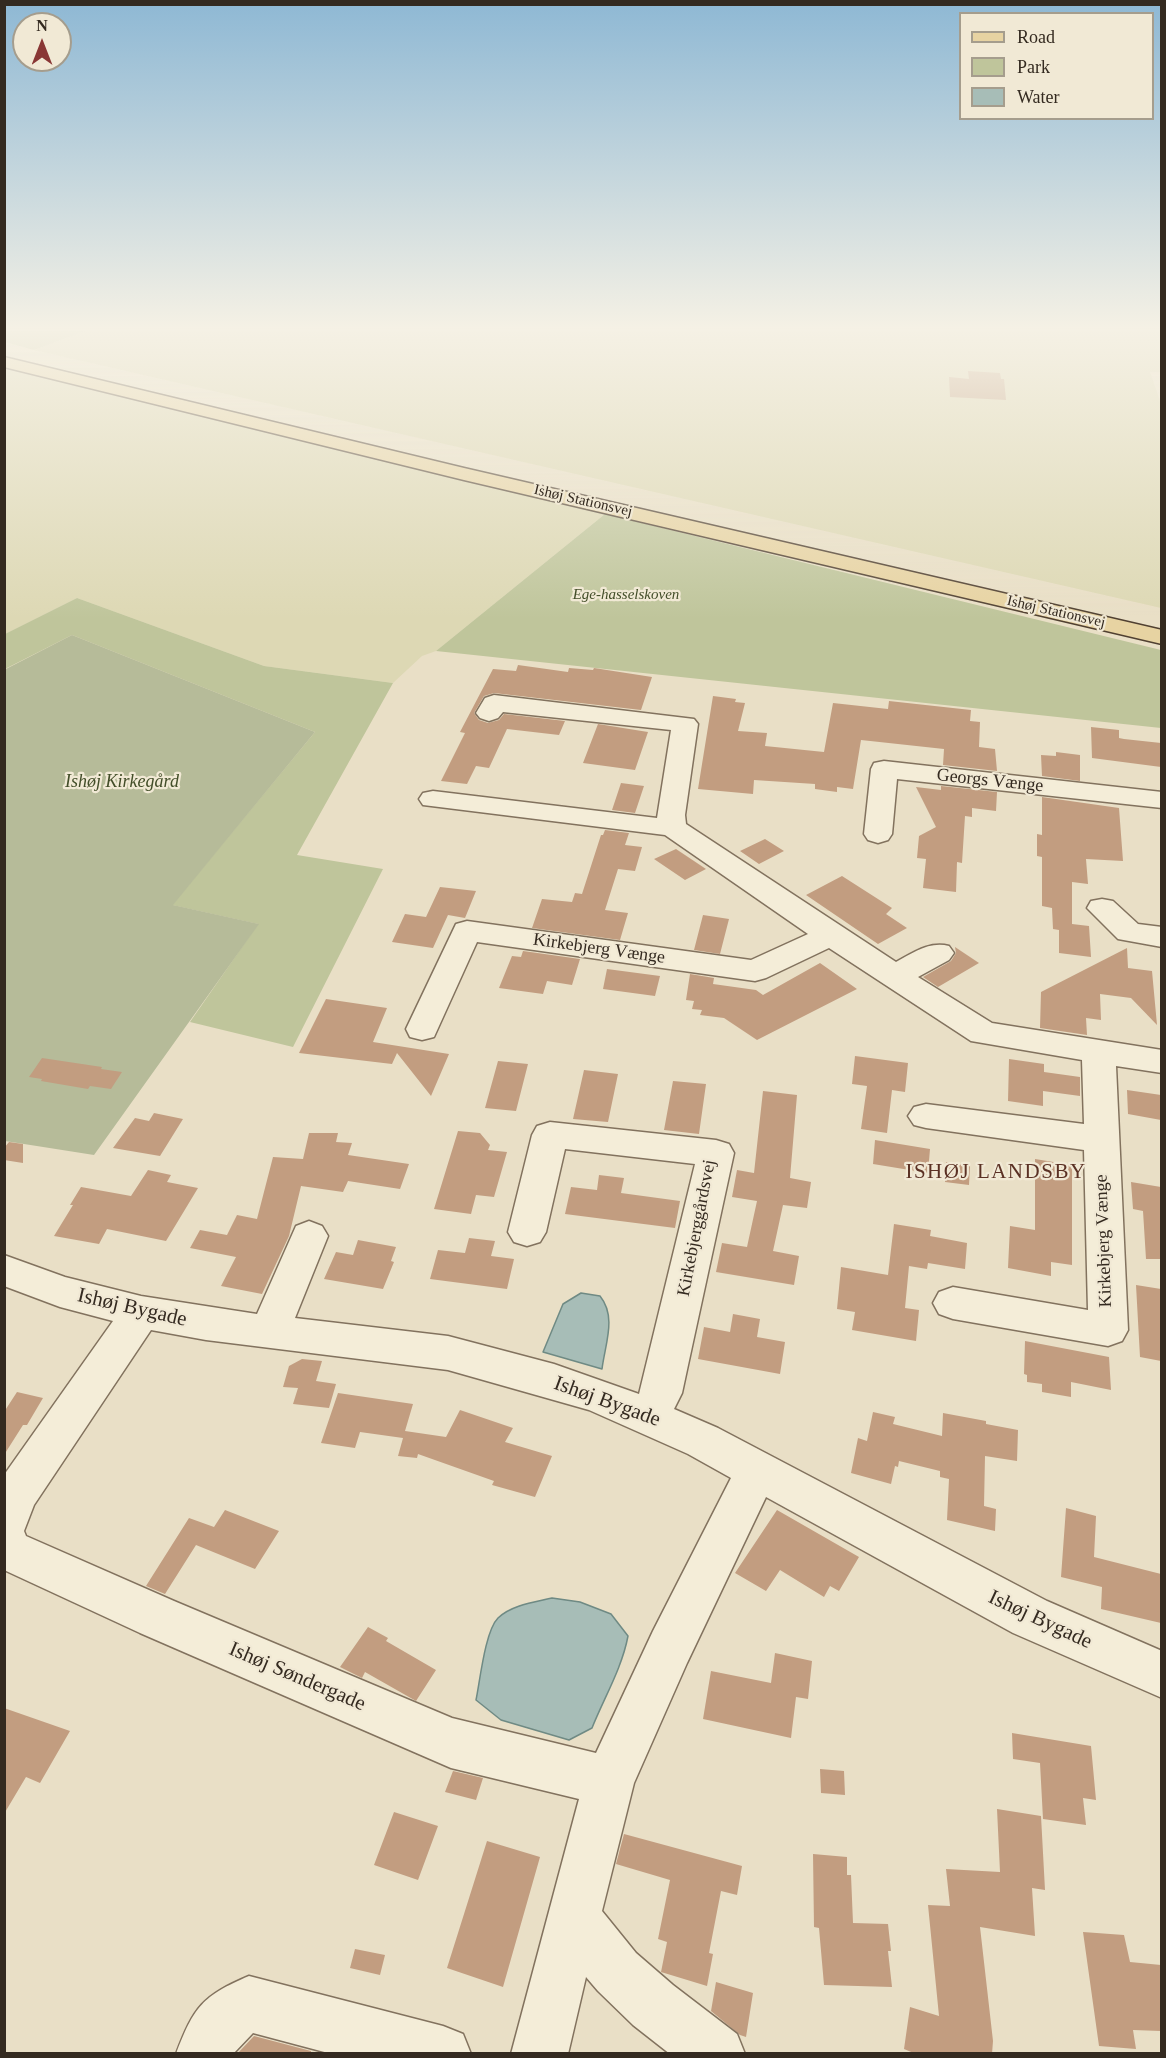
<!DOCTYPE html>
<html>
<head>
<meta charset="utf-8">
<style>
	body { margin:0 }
	#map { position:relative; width:1166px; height:2058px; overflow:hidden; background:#e9dfc6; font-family:"Times New Roman",serif }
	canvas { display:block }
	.frame { position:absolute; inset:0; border:6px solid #342a20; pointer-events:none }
	.legend { position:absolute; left:959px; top:12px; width:195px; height:108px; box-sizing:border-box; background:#f1e9d5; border:2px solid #a59d8d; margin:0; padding:8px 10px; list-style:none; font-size:18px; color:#342a20 }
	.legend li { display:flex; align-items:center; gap:12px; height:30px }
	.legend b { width:30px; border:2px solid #a59d8d }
	.north { position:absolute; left:12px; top:12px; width:60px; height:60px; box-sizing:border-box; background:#f1e9d5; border:2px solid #a59d8d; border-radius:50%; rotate:0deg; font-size:16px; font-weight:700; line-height:24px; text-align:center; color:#342a20 }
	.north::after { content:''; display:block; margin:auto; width:21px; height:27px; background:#893735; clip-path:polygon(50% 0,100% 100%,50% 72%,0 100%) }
</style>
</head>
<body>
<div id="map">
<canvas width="1166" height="2058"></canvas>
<div class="frame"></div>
<ul class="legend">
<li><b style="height:8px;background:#e7d3a2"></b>Road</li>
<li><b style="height:16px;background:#bfc59b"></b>Park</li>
<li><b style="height:16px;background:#a7bdb7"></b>Water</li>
</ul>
<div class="north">N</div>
</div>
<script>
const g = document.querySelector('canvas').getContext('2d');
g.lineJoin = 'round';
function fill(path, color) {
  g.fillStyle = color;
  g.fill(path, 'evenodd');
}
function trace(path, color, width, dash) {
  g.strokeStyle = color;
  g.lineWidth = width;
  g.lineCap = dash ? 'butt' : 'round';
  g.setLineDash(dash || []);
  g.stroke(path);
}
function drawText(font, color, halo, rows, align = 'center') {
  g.font = font + ' "Times New Roman",serif';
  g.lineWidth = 4.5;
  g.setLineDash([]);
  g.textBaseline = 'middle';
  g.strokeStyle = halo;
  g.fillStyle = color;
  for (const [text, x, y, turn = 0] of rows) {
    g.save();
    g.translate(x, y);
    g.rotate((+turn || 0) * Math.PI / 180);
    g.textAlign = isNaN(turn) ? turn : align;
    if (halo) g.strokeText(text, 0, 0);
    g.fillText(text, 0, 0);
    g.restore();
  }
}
fill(new Path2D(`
	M85,331H1161V372H1150L1162,406L1161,608L34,350Z
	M5,367L605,514L436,651L422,656L393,683L264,666L77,598L5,634Z`), '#ddd8b4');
fill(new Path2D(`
	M5,331H85L34,350L5,342Z
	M605,514L1161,650V728L436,651Z
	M77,598L264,666L393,683L297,855L383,869L293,1047L190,1022L258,924L172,905L315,732L72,635L5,669V634Z`), '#bfc59b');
fill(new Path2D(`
	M72,635L315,732L173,905L259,924L94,1155L5,1141L4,670Z`), '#b6bb99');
const water = new Path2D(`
	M581,1293L600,1296C617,1317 605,1344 602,1369L543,1352L563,1304Z
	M552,1598L580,1602L611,1614L628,1636C622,1668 604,1698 592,1728L569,1740L501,1720L476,1700C480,1681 485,1631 498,1618C511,1605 535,1602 552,1598Z`);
fill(water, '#a7bdb7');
trace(water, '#6f8a84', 1.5);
fill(new Path2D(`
	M968,371L1000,373L1001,379H1004L1006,400L950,397L949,377L969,379Z
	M518,665L568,672L569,668L593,670L594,668L652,677L641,710L494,693L484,696L474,713L479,720L488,723L499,720L504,714L565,721L559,735L507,729L489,768L476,766L467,784L441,781L465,733L460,732L493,669L516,671Z
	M713,696L736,699L735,702L745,703L738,731L767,733L765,746L824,752L833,703L888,709L889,701L971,710L970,721L980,722L979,747L995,749L997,771L943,765L944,749L861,740L853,789L837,787V792L815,789V784L754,780L753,794L698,789Z
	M598,724L648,732L635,770L583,763Z
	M1091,727L1119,730V738L1124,739L1161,743V767L1092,758Z
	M1056,752L1080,755V781L1042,776L1041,755L1056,756Z
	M621,783L644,786L635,813L612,810Z
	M941,786L997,792L996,811L972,808V817L965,816L962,863L957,862L956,892L923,888L926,859L917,858L919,836L936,827L916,787L941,790Z
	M1042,797L1119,808L1123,861L1086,859L1088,884L1072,882V924L1089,926L1091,957L1059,953V930L1053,929L1052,908L1042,906V857L1037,856V834L1042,835Z
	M605,830L629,833L625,845L642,847L635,871L618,869L605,910L628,913L620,940L532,928L542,899L572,902L575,893L582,894L601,835H603Z
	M765,839L784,851L759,864L740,851Z
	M676,849L706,869L685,880L654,859Z
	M842,876L892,908L886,914L907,928L878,944L806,895Z
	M440,887L476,891L465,918L448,915L433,948L392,942L405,914L426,917Z
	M703,915L729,919L720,954L694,950Z
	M955,947L979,963L938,987L923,977L951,961L956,953Z
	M1127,948L1128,968L1152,971L1157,1025L1131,998L1100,994L1101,1020L1086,1018L1087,1035L1040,1028L1041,992Z
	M523,951L580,959L572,985L547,981L543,994L499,988L512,956L521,957Z
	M820,963L857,989L757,1040L724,1018L700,1015L702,1010L692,1009L694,1001L686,1000L690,974L714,978L713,984L756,990L763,995Z
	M607,969L660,976L655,996L603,989Z
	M326,999L387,1008L373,1042L449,1054L431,1096L397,1053L392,1064L299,1053Z
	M855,1056L908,1063L905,1092L892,1090L887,1133L861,1129L867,1086L852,1084Z
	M42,1058L102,1067L101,1069L122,1072L111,1089L90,1086L88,1089L41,1081L42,1079L29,1077Z
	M1009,1059L1044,1064V1072L1080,1077V1096L1043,1091V1106L1008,1101Z
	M498,1061L528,1064L516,1111L485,1108Z
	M584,1070L618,1074L608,1122L573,1119Z
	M673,1081L706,1084L699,1134L664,1130Z
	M1127,1090L1161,1095V1120L1128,1114Z
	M763,1091L797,1095L790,1178L811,1182L807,1208L783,1205L773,1251L799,1256L794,1285L716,1272L722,1243L747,1247L757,1201L732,1197L737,1170L754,1173Z
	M154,1113L183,1119L160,1156L113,1148L135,1118L149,1121Z
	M458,1131L480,1133L490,1145L488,1150L507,1152L494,1197L476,1195L471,1214L434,1209Z
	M309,1133H338L336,1142L352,1143L348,1155L409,1164L400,1189L348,1181L343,1192L301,1186L289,1236L262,1294L221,1286L236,1257L190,1248L200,1230L227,1235L237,1215L257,1219L273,1157L303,1159Z
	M875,1140L930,1149L928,1173L873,1164Z
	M9,1142L23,1144V1163L4,1160V1148Z
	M1035,1159L1072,1165V1265L1051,1262V1276L1008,1268L1010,1226L1035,1230Z
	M946,1162L970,1166L969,1185L945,1182Z
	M148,1170L171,1175L167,1182L198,1188L166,1241L107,1229L99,1244L54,1236L73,1205H70L81,1187L131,1196Z
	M599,1175L624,1178L621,1193L680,1201L675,1228L565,1214L571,1187L597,1190Z
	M1131,1182L1161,1187V1259H1146L1143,1211L1133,1209Z
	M894,1224L931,1230L930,1236L967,1243L965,1269L928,1263L927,1269L909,1266L905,1308L919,1310L916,1341L852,1330L855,1312L837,1309L841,1267L888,1275Z
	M469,1238L495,1241L491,1256L514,1259L507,1289L430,1279L438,1250L465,1253Z
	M358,1240L396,1247L391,1261L394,1262L383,1289L324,1279L336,1252L353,1255Z
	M1136,1285L1161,1289V1361L1140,1357Z
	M733,1314L760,1319L757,1337L785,1342L780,1374L698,1359L704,1327L730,1332Z
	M1025,1341L1109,1357L1111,1390L1071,1382V1397L1042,1392V1384L1027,1382V1375L1024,1374Z
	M302,1359L322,1361L316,1381L336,1384L329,1408L293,1404L298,1388L283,1387L289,1366Z
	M17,1392L43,1398L27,1425H23L4,1455V1412Z
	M338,1393L413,1404L405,1431L446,1437L460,1410L513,1428L505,1442L552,1456L535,1497L492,1485L494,1481L418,1454L417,1458L398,1456L403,1438L360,1432L355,1448L321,1443Z
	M873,1412L895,1417L893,1424L942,1436L943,1413L986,1421V1424L1018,1430L1017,1461L985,1456L984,1506L996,1509L995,1531L947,1520L949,1479L940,1477V1471L899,1461L898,1467L895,1466L891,1484L851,1473L858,1438L867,1441Z
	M1066,1508L1096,1516L1094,1557L1161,1574V1623L1101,1609L1102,1587L1061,1577Z
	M225,1510L279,1531L255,1569L196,1545L165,1594L146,1586L189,1518L214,1527Z
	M777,1510L859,1557L839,1591L830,1586L824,1597L780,1570L766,1591L735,1573Z
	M368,1627L388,1638L386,1641L436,1670L416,1701L365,1672L362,1678L340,1667Z
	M775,1653L812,1661L808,1699L796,1697L791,1738L703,1719L711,1671L771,1683Z
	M4,1708L70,1731L40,1783L26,1777L4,1814Z
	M1012,1733L1091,1746L1096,1800L1083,1798L1086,1825L1043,1819L1040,1763L1013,1759Z
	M820,1769L844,1771L845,1795L821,1793Z
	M453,1771L483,1778L476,1800L445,1792Z
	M997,1809L1041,1816L1045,1890L1032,1888L1035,1936L980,1927L993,2041L992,2054H916L904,2049L910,2007L939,2016L928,1905L950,1906L946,1869L1000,1872Z
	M394,1812L438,1826L418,1880L374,1865Z
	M624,1834L742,1866L737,1895L721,1891L709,1953L713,1954L707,1986L661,1972L667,1942L658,1939L670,1880L616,1864Z
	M487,1841L540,1857L503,1987L447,1968Z
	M813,1854L847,1857V1875H851L853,1923L888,1924L891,1951H888L892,1987L824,1985L819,1928L814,1927Z
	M1083,1932L1124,1935L1130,1962L1161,1965V2031L1133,2030L1136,2049L1099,2046Z
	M355,1949L385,1955L380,1975L350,1968Z
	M716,1982L753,1993L746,2037L740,2035L711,2011Z
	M254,2036L311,2051V2054H237Z`), '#c29d80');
const minor = new Path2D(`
	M494,695L694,719L698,724L685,815L686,824L896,962C913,953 929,941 949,946L954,953L949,960L918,977L992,1023L1162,1050V1073L1116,1066L1128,1330L1122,1341L1108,1346L953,1319L939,1314L933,1303L939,1292L953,1287L1088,1310L1084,1150L926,1128L914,1125L908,1116L914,1107L926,1104L1084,1124L1082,1060L971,1041L829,948L766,978L755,981L477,942L434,1037L422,1040L410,1037L406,1029L456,924L467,921L751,960L808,934L665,835L423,805L419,799L423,793L433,791L657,818L671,730L503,712L498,718L489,721L480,718L476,713L485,698Z
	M884,761L1162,792V808L897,779L892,834L888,840L878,843L868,840L864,834L871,769L874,763Z
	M1102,899L1113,901L1138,924L1162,927V947L1118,939L1087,908L1091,901Z
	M550,1122L716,1140L729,1144L734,1153L688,1365L682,1393L674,1409L718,1428L1047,1601L1162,1651V1698L1013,1633L766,1497L687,1663L634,1783L602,1911L636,1953L673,1985L737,2034L745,2054H670L633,2025L598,1991L586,1977L568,2054H511L579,1799L451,1768L140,1633L4,1570V1475L113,1321L60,1307L4,1286V1255L65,1277L141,1296L257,1314L296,1226L309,1221L322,1226L328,1236L295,1318L448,1336L554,1364L639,1394L695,1164L565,1149L546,1232L540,1242L527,1246L514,1242L508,1232L532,1135L537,1126ZM151,1330L206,1340L448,1370L589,1410L688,1454L731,1478L653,1631L596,1753L452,1718L174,1601L26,1536L24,1531L34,1505Z
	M249,1976L443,2026L463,2034L471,2054H332L253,2033L233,2054H176C194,2007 202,1996 249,1976Z`);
const major = new Path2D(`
	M4,357L464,468L1162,630V644L464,480L4,367Z`);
trace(minor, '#82725e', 3);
trace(major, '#504031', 3);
fill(minor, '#f4edd8');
fill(major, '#e7d3a2');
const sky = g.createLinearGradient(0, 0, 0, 619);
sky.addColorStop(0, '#8eb8d4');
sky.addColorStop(0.53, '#f5f1e5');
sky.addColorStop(1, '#f5f1e500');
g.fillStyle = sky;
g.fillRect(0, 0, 1166, 619);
drawText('15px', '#342a20', '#f1e9d5', [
	["Ishøj Stationsvej",583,501,13],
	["Ishøj Stationsvej",1056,612,13]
]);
drawText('italic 15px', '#434e29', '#f1e9d5', [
	["Ege-hasselskoven",626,595]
]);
drawText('18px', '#342a20', '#f1e9d5', [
	["Georgs Vænge",990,781,6],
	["Kirkebjerg Vænge",599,949,8],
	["Kirkebjerggårdsvej",697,1228,-79],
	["Kirkebjerg Vænge",1104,1241,-92]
]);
drawText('italic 18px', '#434e29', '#f1e9d5', [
	["Ishøj Kirkegård",122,782]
]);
g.letterSpacing = '1.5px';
drawText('21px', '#5b3124', '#f1e9d5', [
	["ISHØJ LANDSBY",996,1172]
]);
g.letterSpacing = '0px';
drawText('21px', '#342a20', '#f1e9d5', [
	["Ishøj Bygade",132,1308,13],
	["Ishøj Bygade",607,1402,20],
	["Ishøj Bygade",1040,1620,25],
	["Ishøj Søndergade",297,1677,23]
]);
</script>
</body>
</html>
